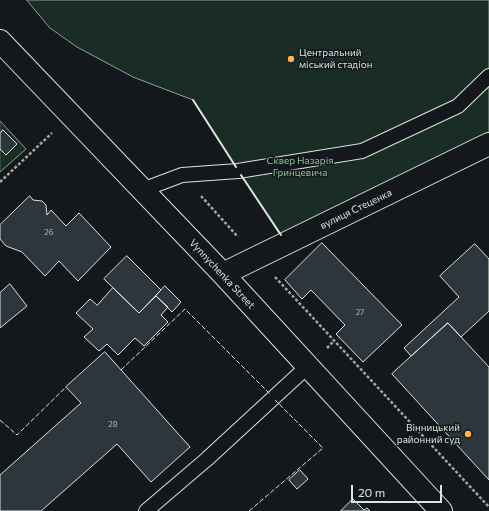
<!DOCTYPE html>
<html>
<head>
<meta charset="utf-8">
<style>
	body { margin:0 }
	#map { position:relative; width:489px; height:511px; overflow:hidden; background:#14181c; font-family:Commissioner,sans-serif }
	canvas { display:block }
	.scale { position:absolute; left:351px; top:485px; width:91px; height:18px; box-sizing:border-box; border:2px solid #d8e6dc; border-top:0; padding-left:5px; font-size:12px; line-height:14px; white-space:nowrap; color:#d8e6dc; -webkit-text-stroke:3px #14181c; paint-order:stroke }
</style>
</head>
<body>
<div id="map">
<canvas width="489" height="511"></canvas>
<div class="scale">20 m</div>
</div>
<script>
const g = document.querySelector('canvas').getContext('2d');
g.lineJoin = 'round';
function fill(path, color) {
  g.fillStyle = color;
  g.fill(path, 'evenodd');
}
function trace(path, color, width, dash) {
  g.strokeStyle = color;
  g.lineWidth = width;
  g.lineCap = dash ? 'butt' : 'round';
  g.setLineDash(dash || []);
  g.stroke(path);
}
function drawText(font, color, halo, rows, align = 'center') {
  g.font = font + ' Commissioner,sans-serif';
  g.lineWidth = 3;
  g.setLineDash([]);
  g.textBaseline = 'middle';
  g.strokeStyle = halo;
  g.fillStyle = color;
  for (const [text, x, y, turn = 0] of rows) {
    g.save();
    g.translate(x, y);
    g.rotate((+turn || 0) * Math.PI / 180);
    g.textAlign = isNaN(turn) ? turn : align;
    if (halo) g.strokeText(text, 0, 0);
    g.fillText(text, 0, 0);
    g.restore();
  }
}
const green = new Path2D(`
	M27,0H489V133L280,235L193,100L133,77L77,47L50,28Z
	M0,121L26,149L0,172Z`);
fill(green, '#1a2d24');
trace(green, '#939e99', 1);
const building = new Path2D(`
	M3,130L17,144L6,155L0,149V134Z
	M30,196L33,200L42,201L46,205L47,215L51,210L66,226L79,213L111,247L78,281L59,261L45,276L22,252L6,246L0,239V225Z
	M322,243L402,325L363,362L336,334L345,325L311,290L302,299L285,280Z
	M475,244L489,259V311L461,337L448,323L411,356L404,348L459,297L440,276Z
	M127,256L161,290L139,313L104,279Z
	M10,284L27,306L0,328V293Z
	M165,286L181,302L172,312L156,296Z
	M113,288L139,313L156,296L168,307L161,315L168,322L144,346L135,338L118,355L107,344L99,351L84,337L93,329L76,313L90,299L97,305Z
	M448,323L489,367V480L392,374Z
	M105,352L190,447L151,482L117,444L41,511H0V475L81,403L66,387Z
	M300,470L308,479L297,489L289,480Z
	M353,499L364,510L367,508L370,511H341Z`);
fill(building, '#2c363c');
trace(building, '#d8e6dc', 1);
const lane = new Path2D(`
	M142,190L182,175L238,171L362,151L458,106L489,76
	M146,511L207,459L308,366`);
const street = new Path2D(`
	M0,41L223,274L441,511
	M223,274L489,144`);
trace(lane, '#d8e6dc', 16);
trace(street, '#d8e6dc', 24);
trace(new Path2D(`
	M0,182L52,133
	M201,196L238,237
	M275,277L489,507
	M327,348L334,341`), '#9da8a2', 2.5, [3, 2]);
trace(lane, '#14181c', 14);
trace(street, '#14181c', 22);
trace(new Path2D(`
	M121,370L185,309L270,394
	M0,420L17,435L66,387
	M249,511L323,448L275,400`), '#d8e6dc', 1, [5, 2]);
trace(new Path2D(`
	M193,100L236,167
	M241,175L281,235`), '#d8e6dc', 2);
for (const [x, y, r, color] of [
	[291,59,4,"#ffb74d"],
	[468,434,4,"#ffb74d"]
]) {
  const dot = new Path2D();
  dot.arc(x, y, r, 0, 2 * Math.PI);
  g.fillStyle = color;
  g.fill(dot);
  trace(dot, '#14181c', 1.5);
}
drawText('8px', '#adbab4', null, [
	["26",49,232],
	["27",360,312],
	["28",113,424]
]);
drawText('10px', '#d8e6dc', '#14181c', [
	["Центральний",299,53],
	["міський стадіон",299,65],
	["Вінницький",460,428,"right"],
	["районний суд",460,440,"right"]
], 'left');
drawText('10px', '#8ac095', '#14181c', [
	["Сквер Назарія",300,161],
	["Гринцевича",300,173]
]);
drawText('10px', '#d8e6dc', '#14181c', [
	["вулиця Стеценка",356,209,-26],
	["Vynnychenka Street",222,274,47]
]);
</script>
</body>
</html>
